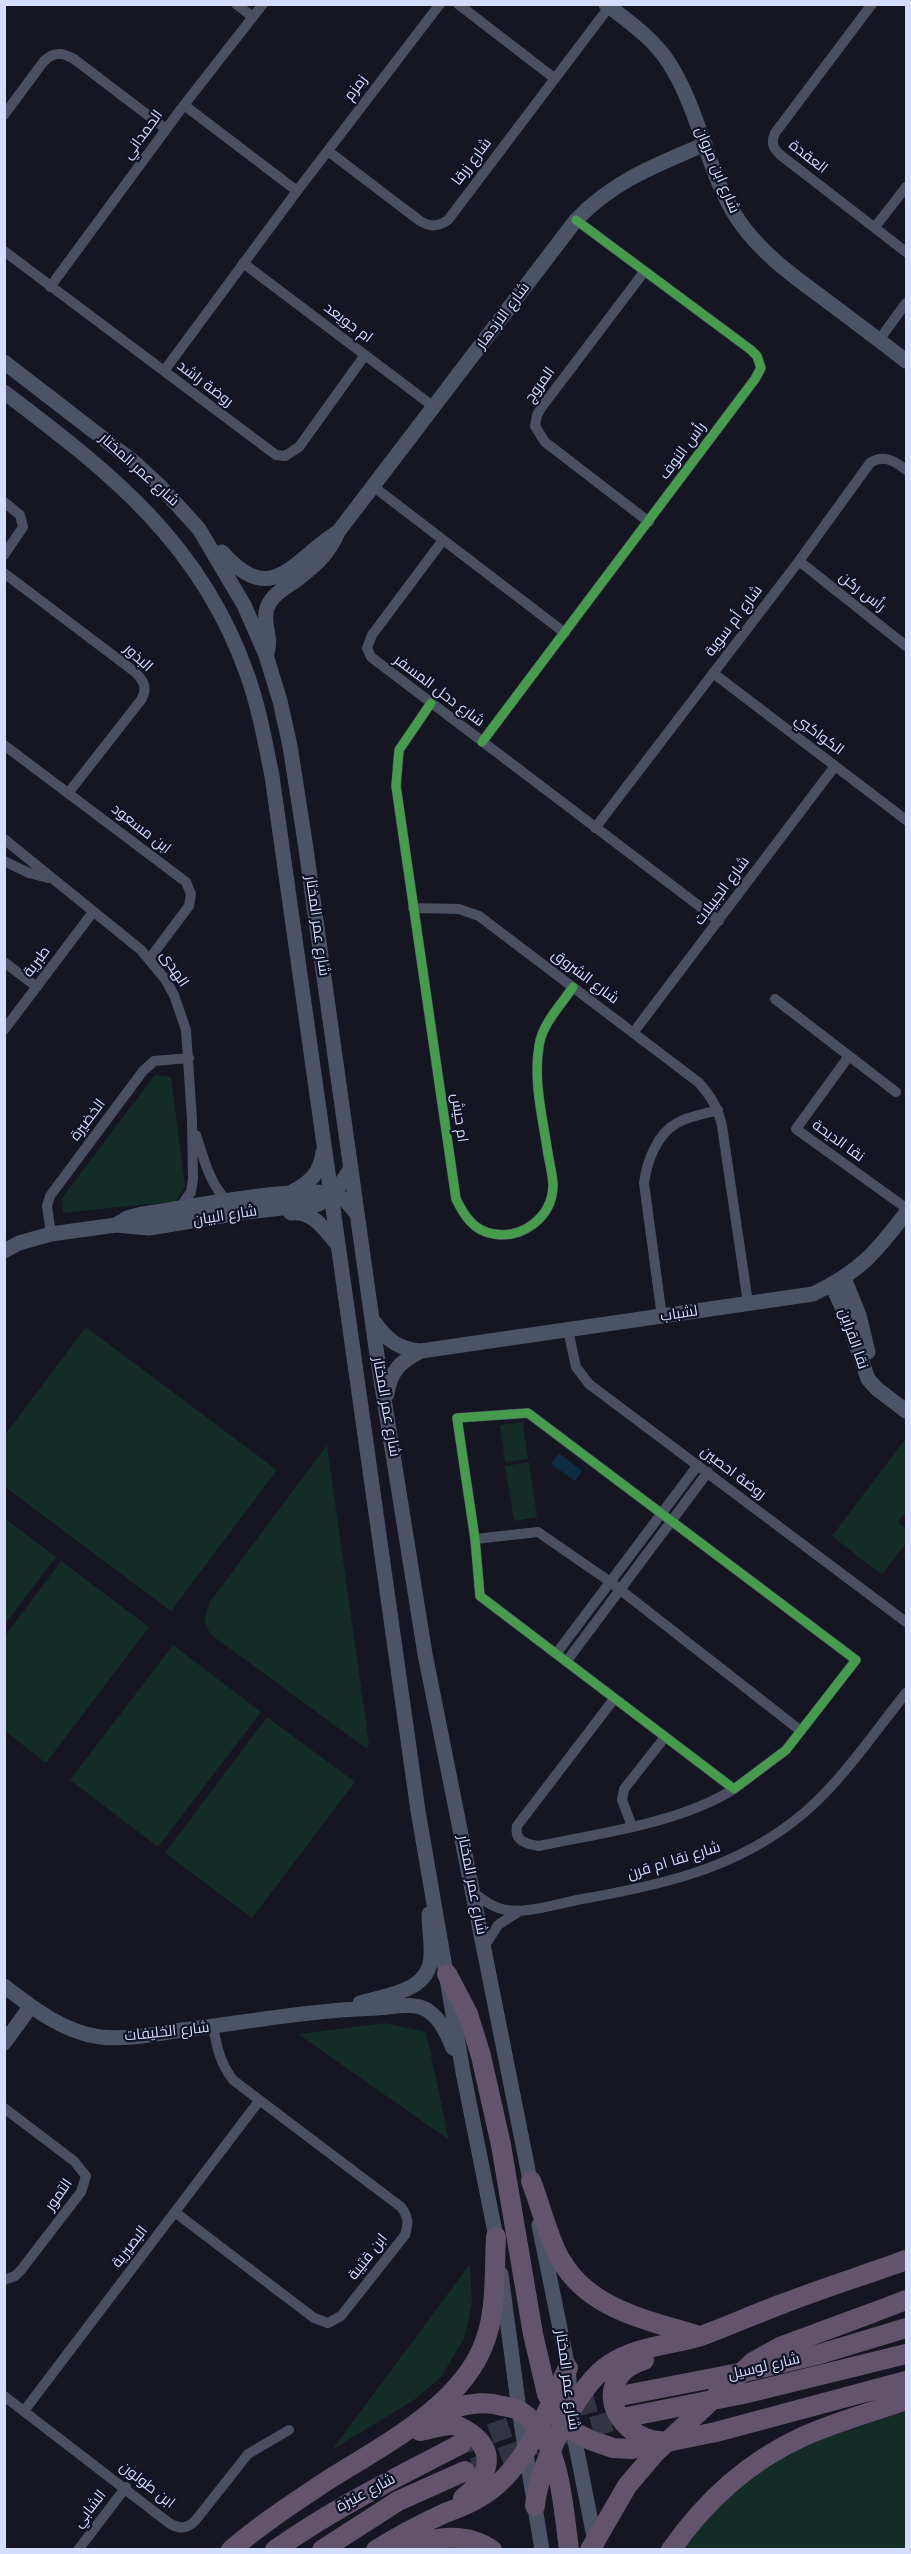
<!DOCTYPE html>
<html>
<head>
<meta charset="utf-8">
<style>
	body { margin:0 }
	#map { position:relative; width:911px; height:2554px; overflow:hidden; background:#151621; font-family:Helvetica,sans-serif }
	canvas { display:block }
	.frame { position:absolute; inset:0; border:6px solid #d5ddfe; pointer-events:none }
</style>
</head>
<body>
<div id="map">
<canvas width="911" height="2554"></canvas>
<div class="frame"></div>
</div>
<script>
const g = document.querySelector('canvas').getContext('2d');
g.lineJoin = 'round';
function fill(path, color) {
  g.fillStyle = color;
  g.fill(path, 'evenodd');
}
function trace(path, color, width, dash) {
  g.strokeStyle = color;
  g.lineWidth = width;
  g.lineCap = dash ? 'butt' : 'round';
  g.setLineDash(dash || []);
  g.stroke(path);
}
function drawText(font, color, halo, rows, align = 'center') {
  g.font = font + ' Helvetica,Cairo,sans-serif';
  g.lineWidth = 4.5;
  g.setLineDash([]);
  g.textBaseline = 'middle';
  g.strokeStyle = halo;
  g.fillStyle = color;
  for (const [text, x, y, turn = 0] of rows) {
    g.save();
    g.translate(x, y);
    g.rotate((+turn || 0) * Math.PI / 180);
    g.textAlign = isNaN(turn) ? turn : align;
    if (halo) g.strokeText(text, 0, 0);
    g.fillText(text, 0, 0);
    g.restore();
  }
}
fill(new Path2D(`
	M155,1075L171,1077L185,1186L176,1201L63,1213L62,1198Z
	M86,1327L277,1470L171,1611L5,1487V1435Z
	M523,1422L528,1459L505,1462L500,1425Z
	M906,1438V1512L898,1522L906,1529V1543L882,1575L832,1536Z
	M327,1445L369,1744L367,1749L210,1634L204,1619L210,1602Z
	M529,1462L537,1517L514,1521L505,1466Z
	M4,1518L56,1557L5,1624H4Z
	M61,1561L149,1627L46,1763L5,1731V1636Z
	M173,1645L261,1712L158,1847L70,1780Z
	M267,1717L355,1782L252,1918L165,1853Z
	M385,2023L426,2032L449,2140L298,2034Z
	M470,2264L472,2302L465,2337L441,2377L414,2400L332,2450Z
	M906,2411V2549L683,2550L690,2538L738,2486L798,2447Z`), '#132c25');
fill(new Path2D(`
	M559,1453L582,1471L575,1481L551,1464Z`), '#0c2e40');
trace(new Path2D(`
	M563,2435L627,2417
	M462,2444L552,2412L620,2396
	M473,2468L535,2445`), '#323442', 20, [20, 10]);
trace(new Path2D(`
	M236,4L253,17
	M458,4L554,78
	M872,4L775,133C770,144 774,150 783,157L906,252
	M184,105L297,191
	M4,115L44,61C54,52 62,52 74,59L166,129
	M328,151L420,221C430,227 437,227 448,220L609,7
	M875,227L906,187
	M4,251L276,455L285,456L299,447L365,355
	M243,263L434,407
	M644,272L541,408L537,415L535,426L545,442L649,522
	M50,287L184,105L263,4
	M879,340L906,303
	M164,371L297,191L440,4
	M374,487L565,633
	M4,502L20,515L23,527L4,555
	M443,540L372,635L367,648L371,657L719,921
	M799,561L906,646
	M4,573L135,672C144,681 148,688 141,700L69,792
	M713,673L906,820
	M431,703L399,750L396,786L456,1199C464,1215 473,1231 494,1234C523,1239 552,1217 553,1186C553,1176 550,1165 548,1154C543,1119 533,1082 539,1046C542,1024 561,1005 573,987
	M482,742L755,379L761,368L757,356L751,350L576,220
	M4,745L186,882L191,894L189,906L150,958
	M595,828L799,561L870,463C884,454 895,461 906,470
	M4,839L141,950L165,979L174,995L186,1030L192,1120L193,1179L191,1192L179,1209
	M4,861L29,873L48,878
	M413,908L459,909L479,916L698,1082C711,1096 718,1108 722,1126L748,1303
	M4,962L37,987
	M775,999L896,1092
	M4,1030L93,912
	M633,1033L835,766
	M849,1056L796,1129L906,1208
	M196,1135C204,1159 209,1183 228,1202
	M51,1234L47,1206L50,1196L143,1071L154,1061L189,1058
	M662,1317L644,1183C647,1161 657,1134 677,1123C689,1116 705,1114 718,1110
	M568,1330L576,1367L589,1384L906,1622
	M528,1413L856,1660L786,1750L734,1789L480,1596L475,1539L457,1418Z
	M475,1539L538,1532L609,1581L801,1731
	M556,1654L698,1465
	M566,1662L708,1472
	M614,1699L517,1826C514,1841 526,1844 539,1846C601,1833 680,1823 734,1789
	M632,1826L622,1800L624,1789L665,1737
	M474,1893C484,1900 493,1908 506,1910C525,1914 561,1903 582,1899C669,1884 751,1865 817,1801C850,1769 877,1729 906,1693
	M484,1947L498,1925L518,1912
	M4,2108L74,2161L86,2176L81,2192L21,2270L15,2276L4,2280
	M176,2213L314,2318L328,2323L341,2316L405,2235C409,2223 408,2216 401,2207L233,2080C220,2063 217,2047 213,2027
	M4,2396L169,2523C178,2529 187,2529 195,2521L248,2454L289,2430
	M24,2411L259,2101
	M78,2550L126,2487`), '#4a5062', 10);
trace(new Path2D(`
	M606,4C629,22 653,38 669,63C700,111 708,176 739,221C761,253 792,275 823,298C851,319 879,340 906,361
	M4,362L135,463L160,486L199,529L244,605L266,655L280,701L290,746L305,842L377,1355L425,1654L532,2190
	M4,392C111,473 201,543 247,674C259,707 265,742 272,776L418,1811L463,2072L498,2247
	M222,552C273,610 293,559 338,532
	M267,653C273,636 259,618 270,602C275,593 286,587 295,581C314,567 329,554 338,532L576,220C616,179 655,166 705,144
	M292,1192C310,1183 321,1172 323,1152
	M291,1213C314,1211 324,1229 338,1245
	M116,1225L127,1218L142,1214C179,1209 308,1183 337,1195C346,1199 351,1207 357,1214
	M4,1251L19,1243L51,1234L116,1225L149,1228L246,1212L319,1204L340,1185L351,1168
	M844,1278L859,1315L868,1352
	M832,1285L846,1316L868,1379L877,1389L906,1411
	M375,1323C388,1341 399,1349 421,1351L813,1294C860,1272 876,1252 906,1213
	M387,1394C390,1371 401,1361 421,1351
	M4,1986C33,2008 63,2032 100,2037C127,2040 156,2034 182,2030C247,2022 312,2010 378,2008C394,2007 413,2002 427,2010C441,2019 447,2034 453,2048
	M360,2003C386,1995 429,1992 431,1957C432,1943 429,1928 429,1914
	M4,2043L31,2006
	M539,2225L568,2368L573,2431L596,2547
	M501,2274L519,2410L542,2550`), '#4c5367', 15);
trace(new Path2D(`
	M447,1974L468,2014L481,2056L501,2145L533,2334L547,2394L559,2415L573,2431L590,2440L613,2448L632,2449L716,2432L906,2381
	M531,2181C540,2204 546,2229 556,2251C583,2309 645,2319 699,2336
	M872,2313L906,2300
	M644,2360C635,2363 626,2367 620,2375C598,2404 630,2440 660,2441
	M620,2396L744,2372L820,2354L906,2328
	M432,2417C453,2407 479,2399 502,2406C508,2407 515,2408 520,2411C561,2436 563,2507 569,2550
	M627,2417L743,2394L906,2354
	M420,2431C430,2429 442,2425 453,2425C461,2426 467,2431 473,2435C499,2456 484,2482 463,2498
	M535,2506C538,2467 577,2385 610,2364C636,2346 672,2345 701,2336C728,2326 755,2314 782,2304C823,2288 865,2275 906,2260
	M395,2547C429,2541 460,2528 492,2550
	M231,2550C261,2524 295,2502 328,2480C382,2446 463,2405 485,2341C497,2309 494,2271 496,2237
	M275,2550C334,2508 397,2477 461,2444
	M322,2550L398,2501L465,2471
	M376,2550C398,2536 421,2524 445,2513C457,2508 471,2504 482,2496C526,2469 546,2412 568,2368
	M671,2550C705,2501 748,2462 802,2437C835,2422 872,2412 906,2400`), '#62546c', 20);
trace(new Path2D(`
	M590,2550L627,2486L655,2453L753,2362L780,2347L872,2313`), '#62546c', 20);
trace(new Path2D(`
	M431,703L399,750L396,786L456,1199C464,1215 473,1231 494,1234C523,1239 552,1217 553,1186C553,1176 550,1165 548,1154C543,1119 533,1082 539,1046C542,1024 561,1005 573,987
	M482,742L755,379L761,368L757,356L751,350L576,220
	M528,1413L856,1660L786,1750L734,1789L480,1596L475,1539L457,1418Z`), '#469c4c', 9);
drawText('15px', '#d5ddfe', '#101226', [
	["زمزم",356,88,-53],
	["الحمداني",143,135,-54],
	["العقدة",808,157,38],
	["شارع زرقا",472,162,-53],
	["شارع ابن مروان",717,170,67],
	["شارع الازدهار",503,316,-53],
	["ام جويعد",348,323,37],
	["روضة راشد",205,384,37],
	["المروج",540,385,-54],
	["رأس النوف",683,451,-53],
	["شارع عمر المختار",139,470,42],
	["رأس ركن",862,592,38],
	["شارع أم سوية",734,621,-53],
	["البذور",138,658,43],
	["شارع دحل المسفر",439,691,37],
	["الكواكبي",819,735,37],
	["ابن مسعود",141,829,38],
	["شارع الجبيلات",722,891,-53],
	["شارع عمر المختار",317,926,82],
	["طبرية",37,962,-53],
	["الهدى",174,969,57],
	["شارع الشروق",585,977,37],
	["ام حيش",459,1118,82],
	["الخضيرة",88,1120,-53],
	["نقا الديحة",838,1141,36],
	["شارع البيان",225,1216,-9],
	["لشباب",679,1314,-9],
	["نقا القراين",853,1339,71],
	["شارع عمر المختار",386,1407,80],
	["روضة احصين",733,1473,37],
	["شارع نقا ام قرن",674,1861,-17],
	["شارع عمر المختار",472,1885,79],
	["شارع الخليفات",167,2032,-6],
	["التمور",59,2195,-55],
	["البصيرية",130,2247,-52],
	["ابن قتيبة",368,2257,-52],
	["شارع لوسيل",764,2367,-13],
	["شارع عمر المختار",567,2380,82],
	["ابن طولون",147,2485,38],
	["شارع عنيزة",366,2493,-28],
	["الشابي",90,2509,-52]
]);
</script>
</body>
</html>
